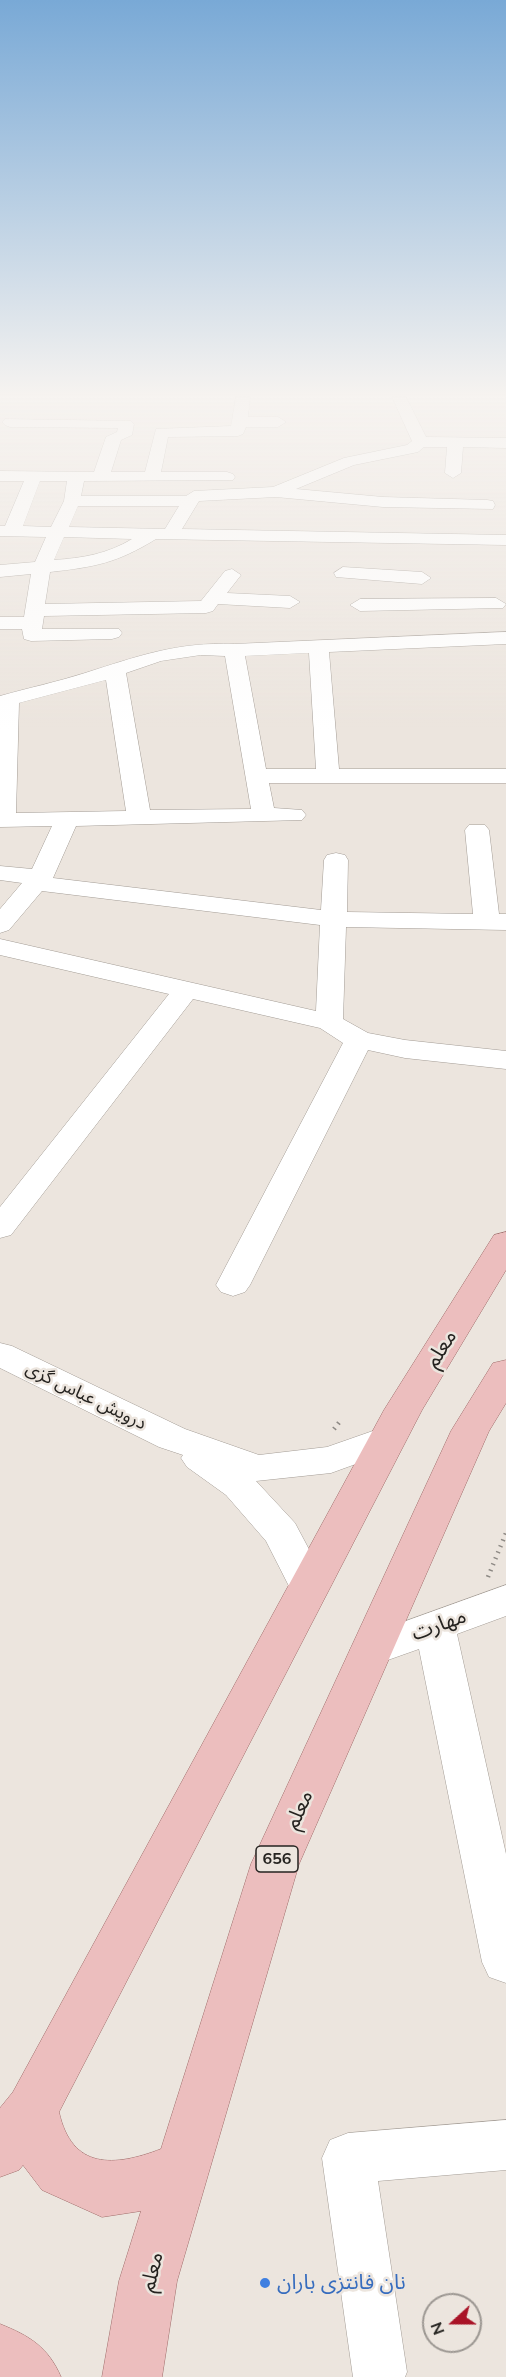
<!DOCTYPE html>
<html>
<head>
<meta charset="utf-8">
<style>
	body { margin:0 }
	#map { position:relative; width:506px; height:2377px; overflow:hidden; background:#ece5de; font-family:Mulish,sans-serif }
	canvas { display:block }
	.north { position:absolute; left:422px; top:2293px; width:60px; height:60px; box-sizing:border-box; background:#ece5de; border:2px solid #9c9792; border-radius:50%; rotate:249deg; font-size:16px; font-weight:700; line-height:24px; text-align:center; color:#252320 }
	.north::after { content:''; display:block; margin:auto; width:21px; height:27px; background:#a91327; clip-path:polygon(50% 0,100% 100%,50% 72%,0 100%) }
</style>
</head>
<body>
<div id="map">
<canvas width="506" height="2377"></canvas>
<div class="north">N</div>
</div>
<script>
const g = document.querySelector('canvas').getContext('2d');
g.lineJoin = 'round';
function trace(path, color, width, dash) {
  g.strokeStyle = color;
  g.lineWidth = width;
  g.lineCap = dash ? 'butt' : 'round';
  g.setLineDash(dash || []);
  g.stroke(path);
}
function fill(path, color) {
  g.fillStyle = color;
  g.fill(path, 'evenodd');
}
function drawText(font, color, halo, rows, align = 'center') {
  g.font = font + ' Mulish,"Noto Sans Arabic",sans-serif';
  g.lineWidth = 5;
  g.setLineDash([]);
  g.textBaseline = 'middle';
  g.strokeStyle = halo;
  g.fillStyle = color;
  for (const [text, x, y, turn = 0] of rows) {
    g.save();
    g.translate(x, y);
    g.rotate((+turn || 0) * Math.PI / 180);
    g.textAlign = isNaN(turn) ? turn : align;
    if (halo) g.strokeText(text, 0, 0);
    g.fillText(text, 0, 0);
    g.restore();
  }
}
const minor = new Path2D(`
	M236,397H250L248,417H278L286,422L278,427H246L243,434L238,436L168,437L161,472H227L233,474L235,477L233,480L84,481L81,496H186L194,491L273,487L344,458L407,445L412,441L392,397H406L426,437L506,438V448L463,447L461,473L453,478L445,473L447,447H424L418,452L354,465L296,489L383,497L487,500L493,501L495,505L493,509L383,507L276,497L199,501L182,529L506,535V545L156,539C117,563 95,567 50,572L45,604L201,601L225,571L232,569L241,575L227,593L290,596L300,602L290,608L218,604L213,611L206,613L44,616L42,629H119L122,633L119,637L112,639L31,641L24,639L22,629H0V617H24L31,574L0,577V565L35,562L46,537L0,536V526H5L24,481H0V471L94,472L106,437L117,432L118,428L10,427L5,425L2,422L5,419L131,421L134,424L132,435L121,440L111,472H145L156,429L231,426ZM40,481H67L64,501L51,527L23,526ZM78,506H179L165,529L69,527ZM64,537L132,539C107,554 83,558 54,560Z
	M343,567L422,572L431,578L422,584L336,577L334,573Z
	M496,598L506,604L503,608L360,611L350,605L360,599Z
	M506,632V644L329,652L339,769H506V783H269L274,808L302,810L306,815L302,820L76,826L53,878L321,910L324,860L327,855L336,853L345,855L348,860L347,912L473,914L465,830L469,825H485L489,830L499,914H506V930L346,927L343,1019L368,1033L405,1040L506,1051V1069L405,1058L368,1050L250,1285L245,1292L233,1296L221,1292L216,1285L343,1043L320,1028L193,999L11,1235L0,1238V1207L169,994L0,955V939L316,1011L320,925L42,891L9,930L0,933V909L22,883L0,880V866L32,869L52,826L0,827V696C28,688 57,682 85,673C139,656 176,642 234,644ZM309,653L316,769H266L245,656ZM201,655L225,656L251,809L150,810L126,673L161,661ZM106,680L126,811L16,813L19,703Z
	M0,1343L12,1346L185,1429L259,1455L327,1447L387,1426L400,1430L405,1439L400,1448L331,1473L256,1481L295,1523L329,1587L323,1598L309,1602L295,1598L266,1541L226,1495L187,1467L181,1458L183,1455L159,1447L0,1368Z
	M506,1585V1616L457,1634L506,1854V1983L489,1977L482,1962L419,1649L371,1666L356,1661L350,1650L356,1639Z
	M506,2120V2170L378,2181L407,2372L405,2377H353L322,2158L330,2140L348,2133Z`);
const major = new Path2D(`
	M506,1232V1270L422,1410L59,2112C72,2170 114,2167 161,2149L251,1864L451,1431L493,1363L506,1360V1403L489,1431L299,1864L177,2281L162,2377H102L119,2281L141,2211L102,2217L42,2190L23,2165L19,2170L0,2177V2108L13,2092L384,1410L494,1235Z
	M0,2324C30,2336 48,2347 61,2377H0Z`);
trace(minor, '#a39c95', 1);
trace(major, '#9f6c6a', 1);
trace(new Path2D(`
	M334,1429L341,1420
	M488,1577L506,1533`), '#8d8984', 4.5, [1.5, 5]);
fill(minor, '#fff');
fill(major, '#ecbebe');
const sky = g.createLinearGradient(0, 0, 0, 730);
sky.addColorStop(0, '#79a9d6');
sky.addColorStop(0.54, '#f6f3f0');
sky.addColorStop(1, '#f6f3f000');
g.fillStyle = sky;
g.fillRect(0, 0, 506, 730);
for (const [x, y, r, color] of [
	[265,2283,6,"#3f7fe0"]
]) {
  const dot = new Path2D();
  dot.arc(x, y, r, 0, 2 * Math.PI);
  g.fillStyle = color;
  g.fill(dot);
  trace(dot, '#ece5de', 2);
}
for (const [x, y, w] of [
	[277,1859,42]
]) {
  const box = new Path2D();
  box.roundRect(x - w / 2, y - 13, w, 26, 4.5);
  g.fillStyle = '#ece5de';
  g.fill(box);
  trace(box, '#252320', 1.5);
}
drawText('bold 16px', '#252320', null, [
	["656",277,1859]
]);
drawText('18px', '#252320', '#ece5de', [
	["درویش عباس گزی",86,1396,26]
]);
drawText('21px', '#252320', '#ece5de', [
	["معلم",441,1349,-58],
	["مهارت",439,1625,-20],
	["معلم",299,1810,-66],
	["معلم",152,2272,-76]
]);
drawText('21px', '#366cbe', '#ece5de', [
	["نان فانتزی باران",277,2283]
], 'left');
</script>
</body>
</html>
